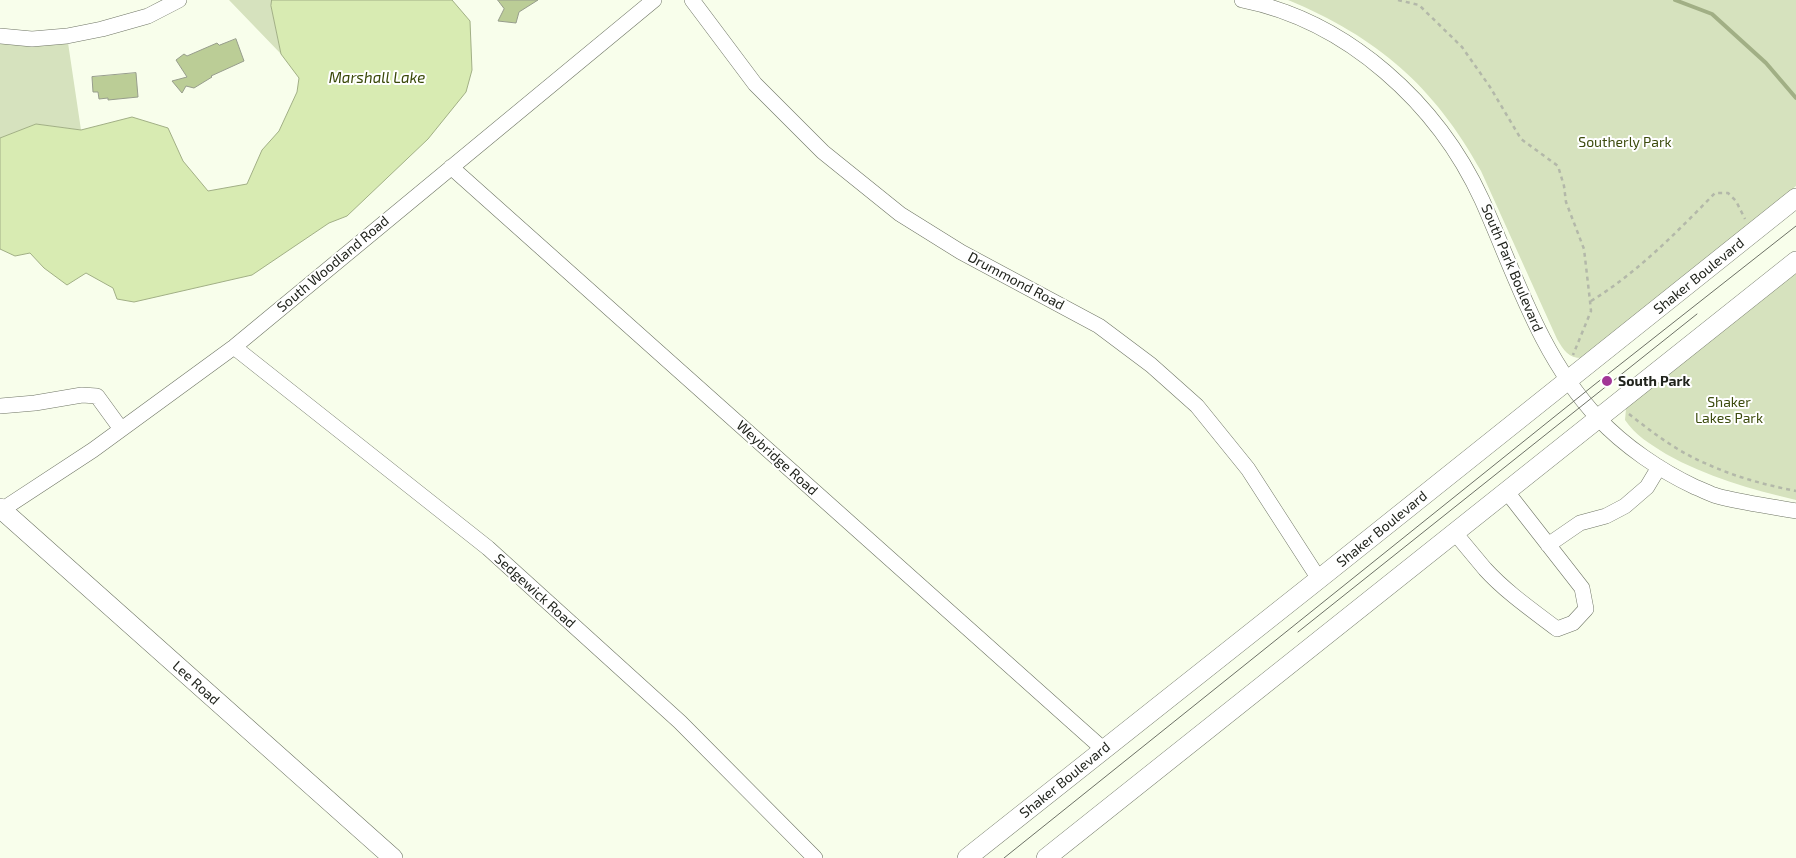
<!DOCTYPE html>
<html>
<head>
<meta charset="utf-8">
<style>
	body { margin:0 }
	canvas { display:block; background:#f8feeb }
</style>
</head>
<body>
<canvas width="1796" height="858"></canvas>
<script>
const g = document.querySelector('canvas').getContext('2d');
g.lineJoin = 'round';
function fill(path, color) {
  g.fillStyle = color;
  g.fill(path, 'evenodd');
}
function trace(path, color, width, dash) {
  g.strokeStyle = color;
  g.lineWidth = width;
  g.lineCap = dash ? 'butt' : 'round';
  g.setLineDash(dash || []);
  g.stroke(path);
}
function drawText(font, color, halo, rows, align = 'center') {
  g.font = font + ' "Exo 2",sans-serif';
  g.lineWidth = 4;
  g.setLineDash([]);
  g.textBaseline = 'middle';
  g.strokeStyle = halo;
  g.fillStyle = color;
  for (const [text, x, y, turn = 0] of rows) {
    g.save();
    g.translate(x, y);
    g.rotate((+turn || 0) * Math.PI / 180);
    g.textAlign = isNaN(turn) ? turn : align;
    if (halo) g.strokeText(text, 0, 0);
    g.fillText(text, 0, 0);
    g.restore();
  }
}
fill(new Path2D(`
	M229,0H272L271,6L281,54Z
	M1288,0H1796V186L1584,358C1569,359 1564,351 1557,339L1481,171C1434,86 1377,37 1288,0Z
	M0,36H67L81,130L36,124L0,138Z
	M1796,271V500C1750,489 1707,477 1666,454C1650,444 1635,435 1625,420L1626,409L1631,402Z`), '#d6e2be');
const water = new Path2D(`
	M272,0H452L470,21L472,70L466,92L428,139L347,216L329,223L252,275L134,302L117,299L113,288L86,273L67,285L44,268L30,253L15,256L0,249V138L36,124L81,130L132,117L168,128L183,161L208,191L247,184L262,150L279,131L297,92L299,78L281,54L271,6Z`);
fill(water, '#d8ebb2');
trace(water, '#a1af85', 1);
trace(new Path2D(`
	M1675,0L1712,14L1766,63L1796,98`), '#a1af85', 4);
const building = new Path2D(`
	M498,0H538L519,12L516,23L498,21L504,9Z
	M236,39L244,61L211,76L212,77L194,88L186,86L182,93L172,81L187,77L176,60L184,54L187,56L217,43L219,45Z
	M136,73L138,97L108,100V98L99,99L98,92H93L92,77Z`);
fill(building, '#bbcd96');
trace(building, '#979d8c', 1);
const minor = new Path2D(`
	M692,0L755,84L823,152L900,214L961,252L1099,326L1151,365L1197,406L1248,469L1319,579
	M1242,0C1348,21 1438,104 1482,200C1516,276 1540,356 1598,418C1624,446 1661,471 1695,487C1703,490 1710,494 1717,496C1743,503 1770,506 1796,511
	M0,36L32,39L67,36L102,29L148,16L179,0
	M451,167L1103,749
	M234,347L488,548L680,722L815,858
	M0,406L35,403L82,395L97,396L121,429
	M0,511L93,450L234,347L654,0
	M1455,533C1465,545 1475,557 1485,569C1506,592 1532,610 1557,629L1573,623L1586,609L1582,588L1507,492
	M1548,545L1580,523L1606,516L1625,506L1647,487L1659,467`);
const major = new Path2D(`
	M0,508L393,858
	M967,858L1319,579L1796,198
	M1046,858L1796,261`);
trace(minor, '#6f7565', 16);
trace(major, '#6f7565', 20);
trace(new Path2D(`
	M1398,0L1419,5L1462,47L1490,87L1521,139L1558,166L1564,186L1566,202L1584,249L1590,301L1591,311L1573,355
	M1591,301C1637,273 1678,231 1715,193H1728L1736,201L1745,219
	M1629,414C1653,433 1678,452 1707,464C1735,477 1766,485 1796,491`), '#b3b8a9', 2.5, [4, 4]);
trace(minor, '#fff', 15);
trace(major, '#fff', 19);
trace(new Path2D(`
	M1298,632L1697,314
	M1004,858L1594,385L1796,226`), '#6d7166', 1);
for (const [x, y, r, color] of [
	[1607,381,6,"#a23696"]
]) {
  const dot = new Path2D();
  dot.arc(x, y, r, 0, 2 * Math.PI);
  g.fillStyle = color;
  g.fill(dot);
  trace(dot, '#fff', 2);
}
drawText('14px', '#3c4b0d', '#fff', [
	["Southerly Park",1625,142],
	["Shaker",1729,402],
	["Lakes Park",1729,418]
]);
drawText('14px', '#21241d', '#fff', [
	["South Woodland Road",333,264,-40],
	["South Park Boulevard",1512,268,67],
	["Shaker Boulevard",1699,276,-39],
	["Drummond Road",1016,281,28],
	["Weybridge Road",777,458,42],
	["Shaker Boulevard",1382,529,-39],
	["Sedgewick Road",535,591,42],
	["Lee Road",196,683,42],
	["Shaker Boulevard",1065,780,-39]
]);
drawText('bold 14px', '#21241d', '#fff', [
	["South Park",1618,381]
], 'left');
drawText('italic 15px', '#394808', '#fff', [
	["Marshall Lake",377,78]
]);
</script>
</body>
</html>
